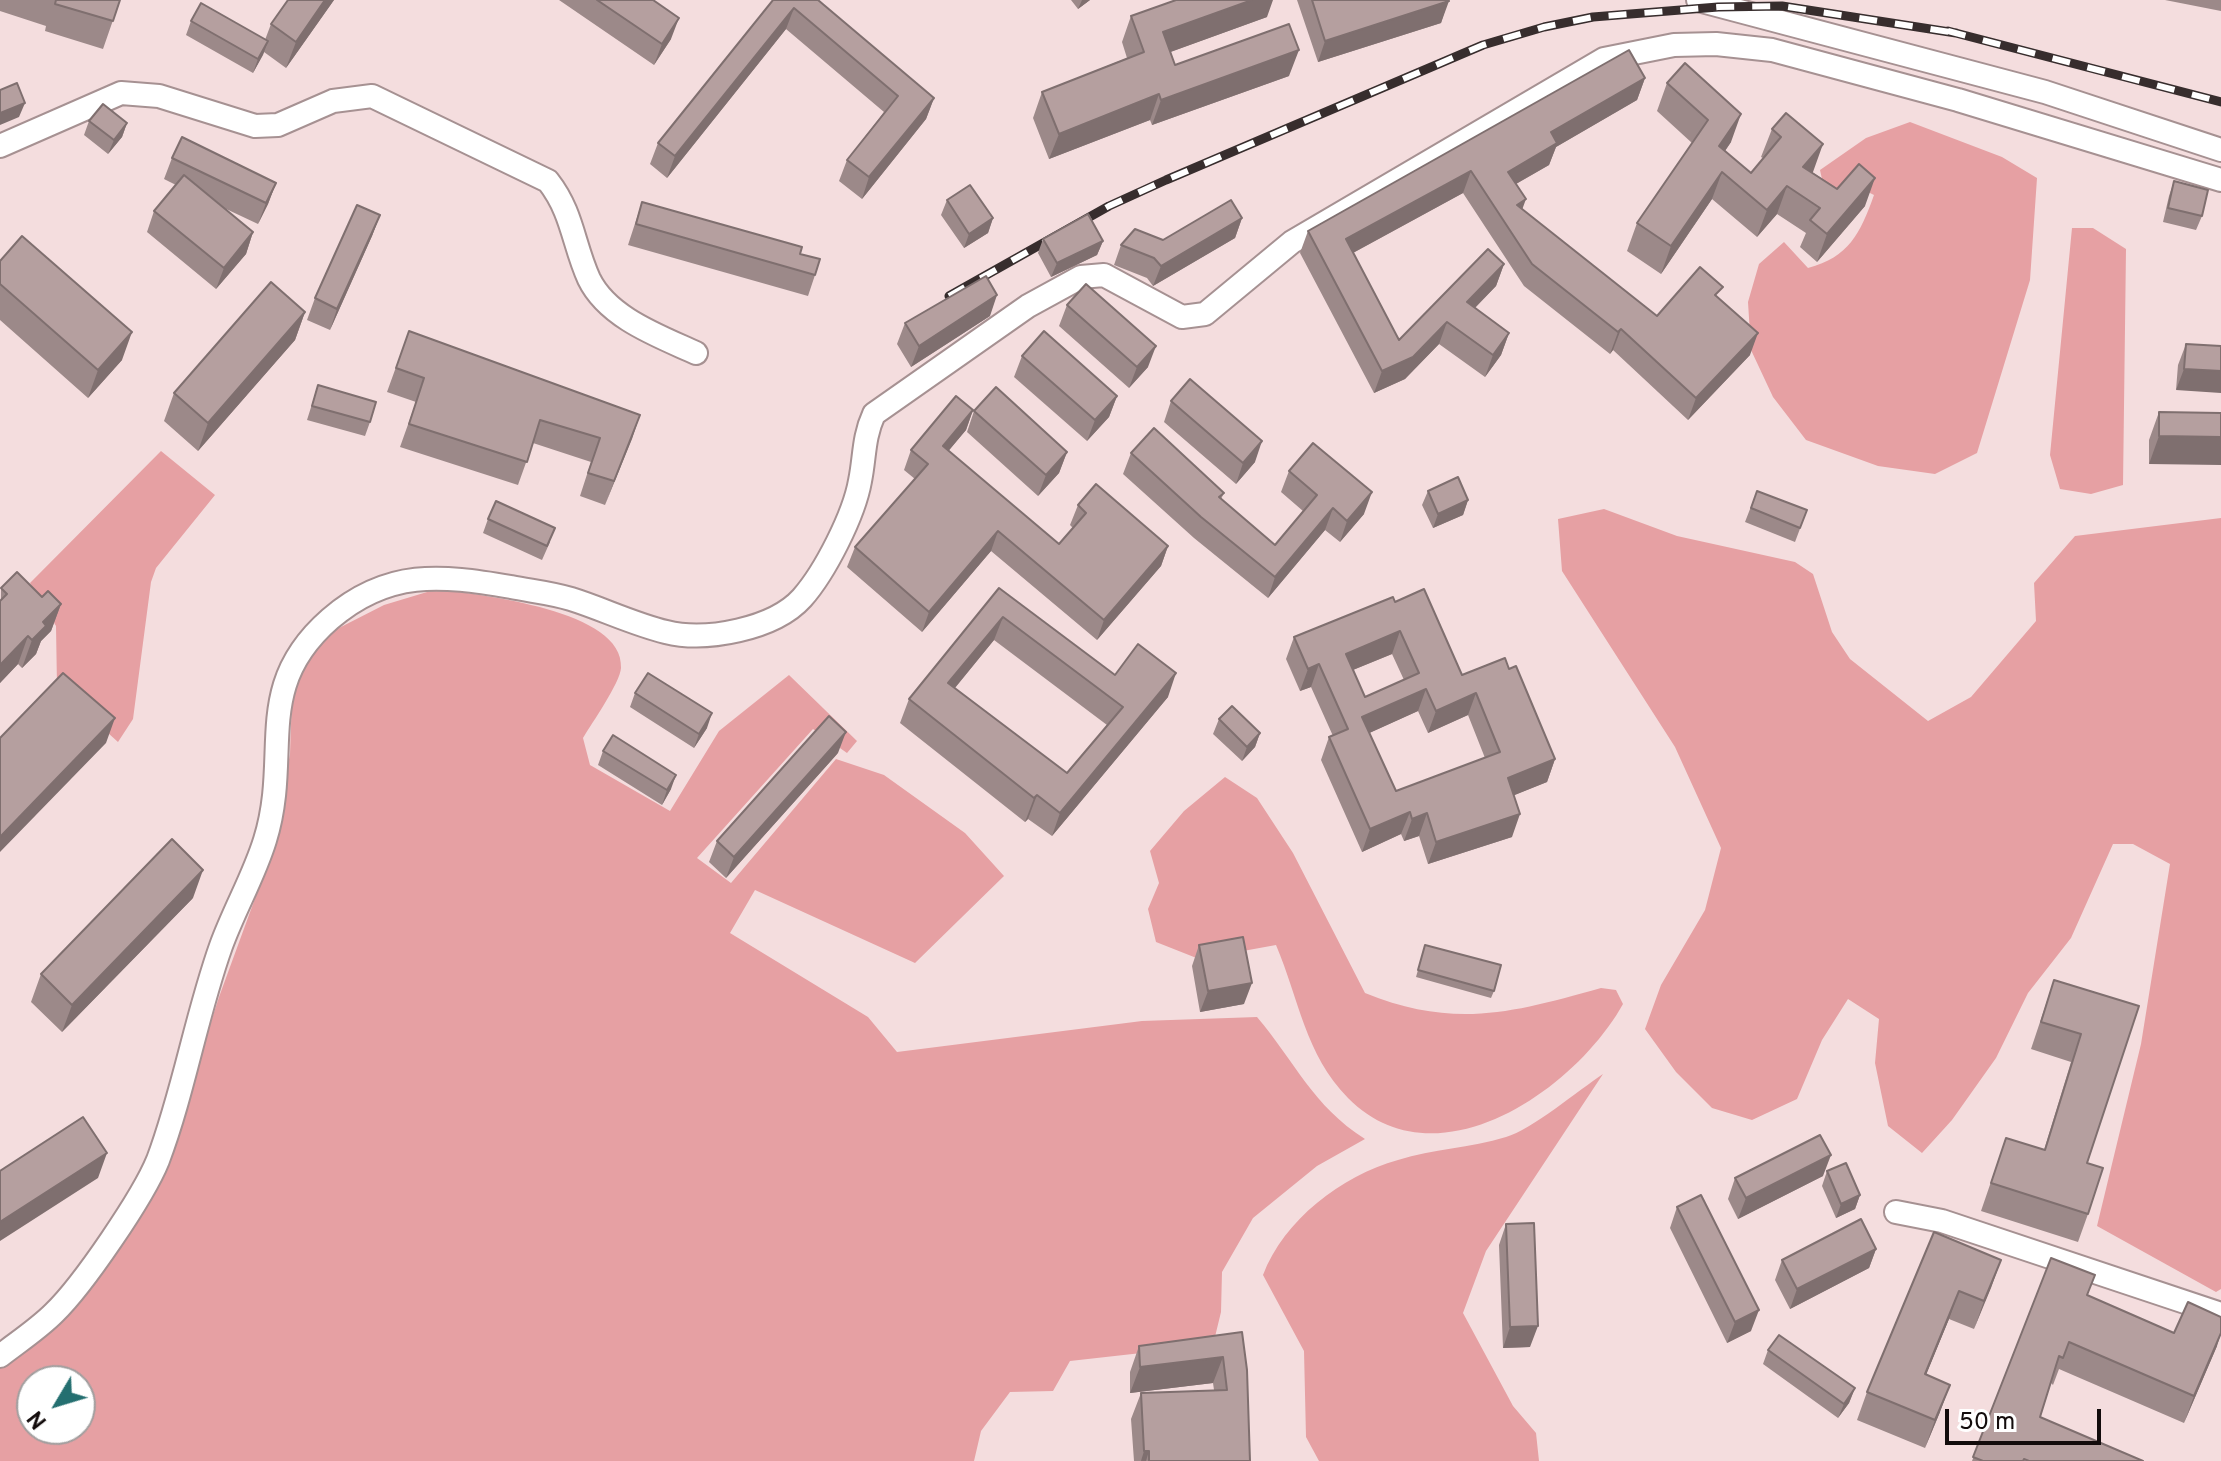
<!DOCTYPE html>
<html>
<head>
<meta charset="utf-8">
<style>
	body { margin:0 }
	#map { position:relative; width:2221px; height:1461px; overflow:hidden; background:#f4ddde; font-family:Overpass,sans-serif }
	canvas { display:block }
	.north { position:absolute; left:16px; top:1365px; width:80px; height:80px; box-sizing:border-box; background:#fff; border:2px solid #a19e9e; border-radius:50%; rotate:232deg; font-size:22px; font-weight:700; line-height:32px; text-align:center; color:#130c0c }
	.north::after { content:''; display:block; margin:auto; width:28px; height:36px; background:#246f70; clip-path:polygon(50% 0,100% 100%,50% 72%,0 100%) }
	.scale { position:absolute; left:1945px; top:1409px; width:156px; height:36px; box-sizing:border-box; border:4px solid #130c0c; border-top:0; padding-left:10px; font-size:24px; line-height:28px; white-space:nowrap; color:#130c0c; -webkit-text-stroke:6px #fff; paint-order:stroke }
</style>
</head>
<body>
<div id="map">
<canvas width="2221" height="1461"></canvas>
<div class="north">N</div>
<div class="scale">50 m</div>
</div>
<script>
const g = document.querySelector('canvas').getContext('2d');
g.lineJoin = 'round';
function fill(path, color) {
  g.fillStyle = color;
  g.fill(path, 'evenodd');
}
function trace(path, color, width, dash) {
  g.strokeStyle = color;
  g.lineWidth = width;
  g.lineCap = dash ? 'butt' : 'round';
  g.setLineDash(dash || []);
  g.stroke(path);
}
fill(new Path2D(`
	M1910,122L2002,157L2037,178L2030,280L1977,453L1935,474L1878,466L1806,440L1773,397L1751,350L1748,302L1759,264L1784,242L1808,268C1849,257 1860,234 1874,195L1850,183L1825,193L1820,170L1866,138Z
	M2072,228H2093L2126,249L2123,485L2091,494L2060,489L2050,455Z
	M161,451L215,495L156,568L151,582L133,719L118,742L57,687L56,626L30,583Z
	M1604,509L1677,536L1795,562L1813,574L1832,632L1850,659L1928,721L1971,697L2036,621L2034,583L2075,536L2221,518V1289L2216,1292L2097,1226L2141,1044L2170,864L2133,844H2113L2071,938L2028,993L1996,1058L1952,1120L1922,1153L1888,1126L1875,1063L1879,1019L1848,999L1822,1040L1797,1099L1752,1120L1712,1108L1676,1072L1645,1029L1661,985L1705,910L1721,848L1675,747L1562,571L1558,519Z
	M437,589C480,595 625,610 621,668C620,683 592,723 583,738L590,765L670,811L719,731L789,675L857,741L847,753L813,729L697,858L731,883L836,759L884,775L965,833L1004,876L915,963L755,890L730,933L868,1017L897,1052L1142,1021L1257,1017C1296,1063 1312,1105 1365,1139L1317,1166L1253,1218L1222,1272L1221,1312L1213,1345L1070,1361L1053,1391L1010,1392L981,1431L974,1461H0V1367L53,1327L159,1182L219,997L272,852L290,754L292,695L303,665L335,630L384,605ZM32,1381H80V1429H32Z
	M1225,777L1257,798L1293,853L1365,993C1454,1029 1512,1013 1601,988L1616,990L1623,1004C1575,1090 1436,1187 1348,1098C1305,1054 1299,999 1276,945L1199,959L1156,942L1148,909L1159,883L1150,851L1184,811Z
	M1603,1074L1486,1251L1463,1313L1513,1406L1536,1433L1539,1461H1319L1306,1437L1304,1351L1263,1275C1284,1220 1341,1176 1398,1160C1433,1149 1470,1148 1506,1137C1531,1130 1579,1090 1603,1074Z`), '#e6a0a3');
const street = new Path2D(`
	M1698,0L2045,92L2221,150
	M0,146L121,93L159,96L255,126L278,125L333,101L372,96L548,181C573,213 573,244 589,279C608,318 659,336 696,353
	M1896,1212L1942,1221L2221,1314
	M0,1356C18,1342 38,1329 54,1313C83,1285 143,1197 158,1160C184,1091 196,1016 221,946C234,910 254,876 265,840C292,753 251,688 330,619C388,569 440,575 511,587C531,591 552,593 571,599C603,609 633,624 666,632C706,642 774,629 802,598C825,572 854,515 860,481C865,457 863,438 874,414L1028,306L1081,277L1104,275L1182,317L1205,314L1292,242L1604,59L1674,45L1716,44L1772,50L1958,100L2221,180`);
trace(street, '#a69192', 26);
trace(street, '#fff', 22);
const rail = new Path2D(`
	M1948,31L2221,102
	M949,296L1109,206L1166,180L1483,45L1544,27L1593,17L1718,7L1782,6L1956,33`);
trace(rail, '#372d2d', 9);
trace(rail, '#fff', 6, [18]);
fill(new Path2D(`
	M0,0H120L103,49L45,31L46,26L0,11Z
	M288,0H334L286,68L264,52L253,73L186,35L191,21L265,40L271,24Z
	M559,0H653L671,39L654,65Z
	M773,0H818L934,98L926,119L862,199L839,181L847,160L884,112L786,29L667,178L650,164L658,143Z
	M1071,0H1090L1078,9Z
	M1297,0H1448L1441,23L1318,62Z
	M2165,0H2221V11Z
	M1131,16L1267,17L1170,52L1175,65L1289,76L1152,125L1150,120L1049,159L1033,118L1042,92L1127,58L1122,42Z
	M1645,78L1637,100L1556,147L1549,165L1516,184L1522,209L1657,316L1719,298L1750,355L1688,420L1613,350L1610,354L1524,286L1463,193L1353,253L1399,340L1504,264L1496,286L1475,308L1509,333L1501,355L1485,377L1439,344L1405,379L1374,393L1300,253L1308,231Z
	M1667,83L1731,142L1725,151L1751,173L1763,158L1761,157L1772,129L1786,113L1812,172L1865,206L1817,262L1800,247L1806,233L1777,214L1757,237L1712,199L1661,274L1627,251L1637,223L1692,143L1657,111Z
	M89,121L127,123L122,137L108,154L84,135Z
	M172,158L276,183L268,204L258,224L224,208L253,232L246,254L216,289L147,232L154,211L176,185L164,179Z
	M2174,181L2202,216L2196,230L2163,222L2169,196Z
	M947,200L993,218L988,233L964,248L941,215Z
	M642,202L800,254L815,275L808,296L628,245Z
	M380,215L372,236L330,330L307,320L315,298Z
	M1242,218L1235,238L1153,286L1147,278L1114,265L1121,245L1163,240Z
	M1043,239L1103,241L1097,255L1051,277L1038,253Z
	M0,261L122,360L88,398L0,320Z
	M1067,305L1148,367L1129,388L1059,326Z
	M305,312L295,340L198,451L164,421L174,393Z
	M990,316L911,367L897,344L905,323Z
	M409,331L640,415L605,505L580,496L591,462L533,443L518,485L400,447L416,402L387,392Z
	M2186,344L2221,346L2176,390L2178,365Z
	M1022,356L1117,396L1109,417L1087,441L1014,377Z
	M318,385L370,422L365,436L307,420Z
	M1171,401L1255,462L1236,484L1164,422Z
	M973,410L966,430L948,451L1059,544L1073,528L1070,525L1078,505L1168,546L1161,566L1097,640L991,551L922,632L847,567L855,547L915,479L904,470L911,450Z
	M974,411L1067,452L1059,473L1038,496L967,432Z
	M2159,412L2221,413L2149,464V440Z
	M1131,453L1224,493L1221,499L1275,545L1303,511L1281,492L1289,471L1364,514L1340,542L1325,530L1268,598L1194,538L1123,474Z
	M1428,491L1468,500L1463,515L1433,528L1422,505Z
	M1757,491L1807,510L1795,542L1745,522Z
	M488,519L550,542L542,560L483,533Z
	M1,588L42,597L61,604L51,631L41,641L36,654L22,668L18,664L0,683Z
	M999,588L1115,675L1168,697L1052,836L1028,819L1025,822L900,723L909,699ZM994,640L1107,725L1067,773L955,688Z
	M1395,602L1462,675L1509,669L1555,759L1547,782L1514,795L1512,837L1428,864L1419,836L1404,841L1401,834L1362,852L1321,760L1329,737L1333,736L1311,687L1300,691L1286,659L1294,637ZM1392,654L1404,680L1365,697L1353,670ZM1418,711L1428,733L1468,715L1485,758L1396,791L1369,733Z
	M635,693L707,728L694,748L630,707Z
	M1219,719L1260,733L1255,747L1242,761L1213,734Z
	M603,751L671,789L662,805L598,765Z
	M838,753L726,878L709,862L717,841Z
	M193,898L62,1032L31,1002L41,974Z
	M1199,945L1244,1004L1200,1012L1192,966Z
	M1425,945L1494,991L1491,998L1416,977Z
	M2054,980L2139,1006L2087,1163L2088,1214L2078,1242L1981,1211L2006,1138L2044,1150L2071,1062L2031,1049Z
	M1827,1171L1860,1195L1855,1209L1836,1218L1822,1186Z
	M1823,1176L1738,1219L1728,1199L1735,1178Z
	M1677,1207L1751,1331L1727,1343L1670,1228Z
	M1506,1224L1530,1347L1503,1348L1499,1245Z
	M1934,1232L2001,1260L1974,1329L1949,1319L1926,1374L1940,1412L1925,1448L1857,1420L1867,1392Z
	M1876,1249L1869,1268L1790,1309L1775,1280L1782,1260Z
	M2051,1258L2088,1296L2174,1333L2217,1346L2184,1423L2059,1369L2053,1385L2051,1383L2040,1417L2143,1461H1972Z
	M1242,1332L1250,1461H1134L1131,1419L1141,1393L1214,1390L1213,1383L1130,1393V1372L1139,1346Z
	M1768,1350L1855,1388L1849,1403L1838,1418L1763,1364Z`), '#9c8989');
fill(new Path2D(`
	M325,0H334L286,68L296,42Z
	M1082,0H1090L1078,9Z
	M1252,0H1273L1267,17L1154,58L1163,32Z
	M1449,1L1441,23L1318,62L1325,41Z
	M794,8L786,29L667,178L675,156Z
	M679,18L671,39L654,65L662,44Z
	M268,41L263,55L253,73L258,59Z
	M1299,50L1289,76L1152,125L1161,100Z
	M1645,78L1637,100L1556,147L1549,165L1500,193L1508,172L1551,132Z
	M1159,94L1150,120L1049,159L1059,134Z
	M934,98L926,119L862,199L869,177Z
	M25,103L19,117L0,125V113Z
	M1741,114L1731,142L1709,174L1719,146Z
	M127,123L122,137L108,154L114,140Z
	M1823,144L1813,172L1796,192L1803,167Z
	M1471,171L1463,193L1338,261L1346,239Z
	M1722,172L1712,199L1661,274L1671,246Z
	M1875,178L1865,206L1817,262L1827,234Z
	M276,183L268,204L258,224L266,203Z
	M1787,186L1777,214L1757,237L1767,210Z
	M1526,199L1518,221L1517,205Z
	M380,215L372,236L330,330L337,309Z
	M993,218L988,233L964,248L969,234Z
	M1242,218L1235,238L1153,286L1161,266Z
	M253,232L246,254L216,289L224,268Z
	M1103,241L1097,255L1051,277L1057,263Z
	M1504,264L1496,286L1459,324L1467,302Z
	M997,295L990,316L911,367L919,346Z
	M305,312L295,340L198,451L208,423Z
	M1447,322L1439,344L1405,379L1374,393L1382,371Z
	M1621,329L1613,350L1610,354L1618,332Z
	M132,332L122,360L88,398L98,370Z
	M1509,333L1501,355L1485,377L1493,355Z
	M1758,333L1750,355L1688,420L1696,398Z
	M1156,346L1148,367L1129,388L1137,367Z
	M2184,369L2221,371V393L2176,390Z
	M1117,396L1109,417L1087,441L1095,420Z
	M973,410L966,430L936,466L943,446Z
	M640,415L632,439L605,505L614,481Z
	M2159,436L2221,437V465L2149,464Z
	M1262,441L1255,462L1236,484L1243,463Z
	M1067,452L1059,473L1038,496L1046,475Z
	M1372,492L1364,514L1340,542L1347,521Z
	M1468,500L1463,515L1433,528L1438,514Z
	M1333,508L1325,530L1268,598L1275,577Z
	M998,531L991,551L922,632L929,612Z
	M1168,546L1161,566L1097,640L1104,620Z
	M61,604L51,631L41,641L36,654L22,668L32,640L43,622Z
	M1003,617L994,640L940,706L948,683Z
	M1400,631L1392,654L1338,676L1346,654Z
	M28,636L18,664L0,683V665Z
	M1319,664L1311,687L1300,691L1308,669Z
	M1176,673L1168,697L1052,836L1060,813Z
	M1426,689L1418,711L1354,740L1362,717Z
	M1476,693L1468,715L1428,733L1436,711Z
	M712,713L707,728L694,748L699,734Z
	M115,718L106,743L0,852V837Z
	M846,732L838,753L726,878L734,857Z
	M1260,733L1255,747L1242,761L1247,747Z
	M1555,759L1547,782L1500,801L1508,778Z
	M676,775L671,789L662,805L667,790Z
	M1037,795L1028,819L1025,822L1034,798Z
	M1410,812L1401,834L1362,852L1370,829Z
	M1427,813L1419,836L1404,841L1412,819Z
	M1520,814L1512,837L1428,864L1436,842Z
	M203,870L193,898L62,1032L72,1005Z
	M1252,983L1244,1004L1200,1012L1208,991Z
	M107,1153L98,1178L0,1241V1222Z
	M1831,1155L1823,1176L1738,1219L1746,1198Z
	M1860,1195L1855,1209L1836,1218L1841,1204Z
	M1876,1249L1869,1268L1790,1309L1797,1289Z
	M2001,1260L1991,1288L1974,1329L1984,1301Z
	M1959,1291L1949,1319L1915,1402L1925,1374Z
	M1759,1310L1751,1331L1727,1343L1735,1322Z
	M1538,1326L1530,1347L1503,1348L1510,1327Z
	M2221,1333L2217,1346L2184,1423L2194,1396Z
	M1223,1357L1213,1383L1130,1393L1140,1367Z
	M1950,1385L1940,1412L1925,1448L1935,1420Z
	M1855,1388L1849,1403L1838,1418L1844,1404Z
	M1144,1451H1149L1146,1461H1141Z`), '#7f6f6f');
const building = new Path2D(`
	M56,0H120L113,21L55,4Z
	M288,0H325L296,42L271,24Z
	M597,0H653L679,18L662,44Z
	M773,0H818L934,98L869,177L847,160L898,96L794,8L675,156L658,143Z
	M1176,0H1252L1163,32L1175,65L1289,24L1299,50L1161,100L1159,94L1059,134L1042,92L1144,52L1131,16Z
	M1312,0H1448L1449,1L1325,41Z
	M201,3L268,41L258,59L191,21Z
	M1629,50L1645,78L1551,132L1557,143L1508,172L1526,199L1517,205L1657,316L1700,267L1723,287L1715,295L1758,333L1696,398L1621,329L1618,332L1532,264L1471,171L1346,239L1399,340L1488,249L1504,264L1467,302L1509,333L1493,355L1447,322L1413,357L1382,371L1308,231Z
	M1685,63L1741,114L1719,146L1751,173L1781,137L1772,129L1786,113L1823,144L1803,167L1837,189L1859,164L1875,178L1827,234L1810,220L1820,208L1787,186L1767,210L1722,172L1671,246L1637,223L1708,120L1667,83Z
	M17,83L25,103L0,113V90Z
	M103,104L127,123L114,140L89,121Z
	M182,137L276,183L266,203L172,158Z
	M184,175L253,232L224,268L154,211Z
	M2174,181L2208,190L2202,216L2168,208Z
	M970,185L993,218L969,234L947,200Z
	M1231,200L1242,218L1161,266L1154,258L1121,245L1135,229L1163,240Z
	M642,202L802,247L800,254L820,259L815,275L636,224Z
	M357,205L380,215L337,309L315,298Z
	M1088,214L1103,241L1057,263L1043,239Z
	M22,236L132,332L98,370L0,284V261Z
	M986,276L997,295L919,346L905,323Z
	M271,282L305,312L208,423L174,393Z
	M1086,284L1156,346L1137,367L1067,305Z
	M409,331L640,415L614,481L588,473L600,438L540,420L527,462L409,424L424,378L396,368Z
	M1044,331L1117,396L1095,420L1022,356Z
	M2186,344L2221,346V371L2184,369Z
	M1190,379L1262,441L1243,463L1171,401Z
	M318,385L376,402L370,422L312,406Z
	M996,387L1067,452L1046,475L974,411Z
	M956,396L973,410L943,446L1059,544L1086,513L1078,505L1096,484L1168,546L1104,620L998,531L929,612L855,547L928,464L911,450Z
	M2159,412L2221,413V437L2159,436Z
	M1154,428L1224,493L1219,497L1275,545L1317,495L1289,471L1313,443L1372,492L1347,521L1333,508L1275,577L1201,517L1131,453Z
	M1458,477L1468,500L1438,514L1428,491Z
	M1757,491L1807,510L1800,528L1751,508Z
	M496,501L555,528L547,546L488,519Z
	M17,572L42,597L48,591L61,604L43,622L46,626L32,640L28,636L0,665V601L7,594L1,588Z
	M999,588L1115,675L1138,644L1176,673L1060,813L1037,795L1034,798L909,699ZM1003,617L1123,707L1067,773L948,683Z
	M1424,589L1462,675L1505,658L1509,669L1516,666L1555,759L1508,778L1520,814L1436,842L1427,813L1412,819L1410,812L1370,829L1329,737L1348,729L1319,664L1308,669L1294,637L1393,597L1395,602ZM1400,631L1419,673L1365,697L1346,654ZM1426,689L1436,711L1476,693L1500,752L1396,791L1362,717Z
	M63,673L115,718L0,837V738Z
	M648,673L712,713L699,734L635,693Z
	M1232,706L1260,733L1247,747L1219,719Z
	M829,716L846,732L734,857L717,841Z
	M613,735L676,775L667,790L603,751Z
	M172,839L203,870L72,1005L41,974Z
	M1243,937L1252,983L1208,991L1199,945Z
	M1425,945L1501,965L1494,991L1418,970Z
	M2054,980L2139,1006L2087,1163L2103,1168L2088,1214L1991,1183L2006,1138L2045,1150L2081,1034L2041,1022Z
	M83,1117L107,1153L0,1222V1171Z
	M1820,1135L1831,1155L1746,1198L1735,1178Z
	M1846,1163L1860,1195L1841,1204L1827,1171Z
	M1701,1195L1759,1310L1735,1322L1677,1207Z
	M1861,1219L1876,1249L1797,1289L1782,1260Z
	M1534,1223L1538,1326L1510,1327L1506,1224Z
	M1934,1232L2001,1260L1984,1301L1959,1291L1925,1374L1950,1385L1935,1420L1867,1392Z
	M2051,1258L2095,1275L2087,1295L2174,1333L2188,1302L2221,1317V1333L2194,1396L2069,1342L2063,1358L2059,1356L2040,1417L2143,1461H2029L2024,1459L2023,1461H1983L1973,1457Z
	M1242,1332L1247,1370L1250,1461H1149V1451H1144L1141,1393L1227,1390L1223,1357L1140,1367L1139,1346Z
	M1779,1335L1855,1388L1844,1404L1768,1350Z`);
fill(building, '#b59f9f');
trace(building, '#7f6f6f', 2);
</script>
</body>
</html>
